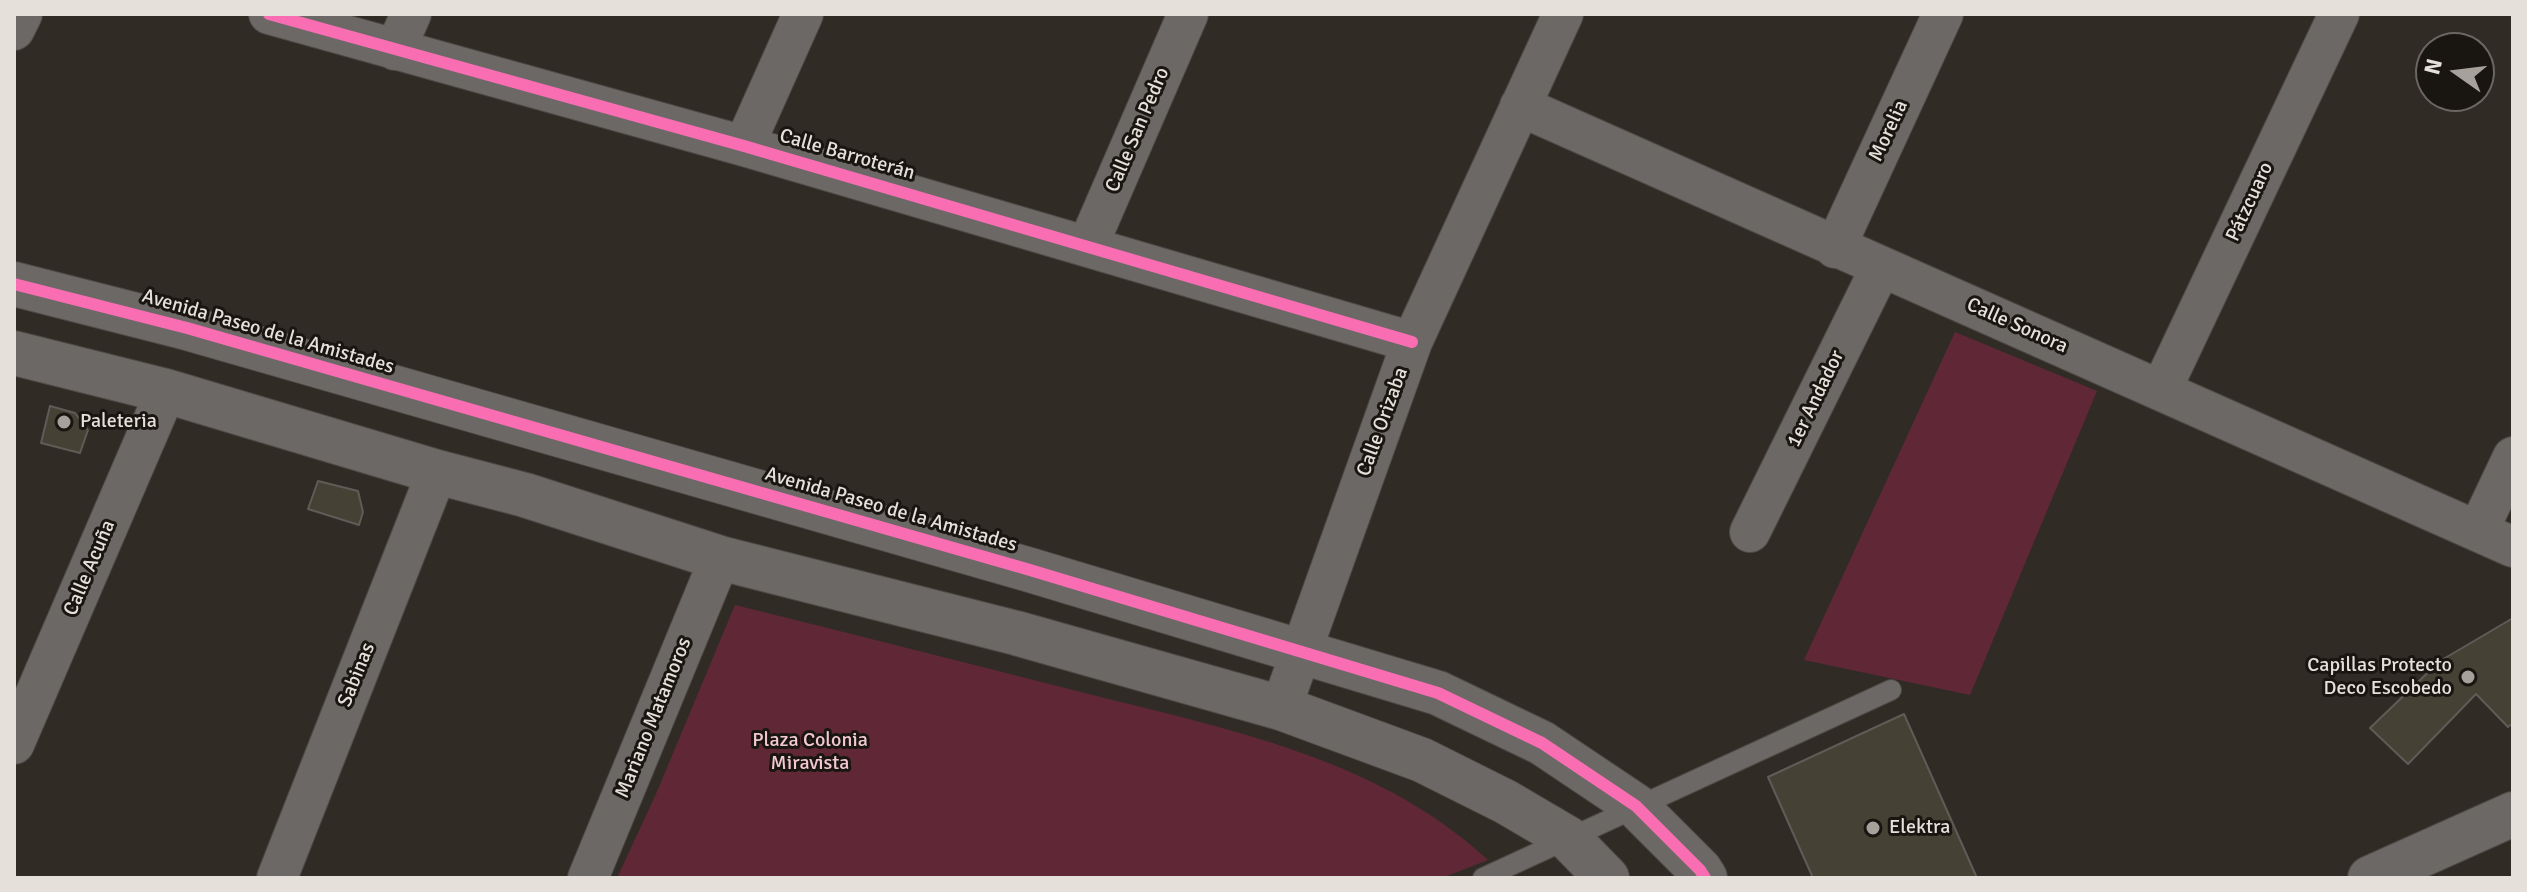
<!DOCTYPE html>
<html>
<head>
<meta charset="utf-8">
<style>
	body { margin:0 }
	#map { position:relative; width:2527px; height:892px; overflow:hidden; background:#312b26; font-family:Signika,sans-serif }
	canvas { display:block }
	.frame { position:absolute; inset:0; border:16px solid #e6e0da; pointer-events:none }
	.north { position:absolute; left:2415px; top:32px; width:80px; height:80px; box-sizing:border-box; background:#191511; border:2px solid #6b6661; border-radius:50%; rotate:284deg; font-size:22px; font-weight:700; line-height:32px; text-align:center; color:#e6e0da }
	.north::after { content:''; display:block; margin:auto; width:28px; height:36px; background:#a7a19b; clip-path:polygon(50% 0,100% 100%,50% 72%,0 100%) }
</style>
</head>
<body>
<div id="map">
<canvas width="2527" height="892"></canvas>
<div class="frame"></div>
<div class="north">N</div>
</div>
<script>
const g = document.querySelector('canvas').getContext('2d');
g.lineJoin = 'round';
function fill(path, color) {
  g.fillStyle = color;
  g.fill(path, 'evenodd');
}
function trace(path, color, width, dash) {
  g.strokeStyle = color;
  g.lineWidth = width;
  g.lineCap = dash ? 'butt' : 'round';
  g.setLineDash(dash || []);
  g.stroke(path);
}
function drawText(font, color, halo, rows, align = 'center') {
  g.font = font + ' Signika,sans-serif';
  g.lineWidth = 6;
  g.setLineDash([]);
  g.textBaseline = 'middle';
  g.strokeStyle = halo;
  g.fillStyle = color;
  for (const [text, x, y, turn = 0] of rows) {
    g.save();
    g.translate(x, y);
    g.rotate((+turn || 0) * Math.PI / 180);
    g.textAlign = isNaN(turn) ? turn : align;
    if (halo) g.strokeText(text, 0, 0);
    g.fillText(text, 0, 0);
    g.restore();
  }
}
fill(new Path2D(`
	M1955,332L2097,391L1970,695L1804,660Z
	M735,605C845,632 955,660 1065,688C1211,726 1373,753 1488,860L1442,878H617L656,794Z`), '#602837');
const building = new Path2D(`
	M50,406L75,413L88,430L80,453L41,443Z
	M318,481L358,491L363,512L359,525L308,509Z
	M2513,618V723L2508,727L2476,694L2408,764L2370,728L2440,661Z
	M1904,714L1977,878H1813L1768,777Z`);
fill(building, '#464135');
trace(building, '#5f5c58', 2);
const service = new Path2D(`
	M1483,878L1891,690`);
const minor = new Path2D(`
	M269,14L744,146L1412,342
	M14,30L22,14
	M395,50L411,14
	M1520,106L2513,547
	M744,146L803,14
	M1088,245L1188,14
	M1835,248L1943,14
	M2161,390L2339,14
	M2478,531L2513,457
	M1750,532L1881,267
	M1281,708L1412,342L1563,14
	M14,744L166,391
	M277,878L437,472
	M588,878L720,558`);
const tertiary = new Path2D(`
	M14,284L187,328L1030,570L1438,693L1542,743L1636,806L1700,870L1705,878
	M14,353L166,391L437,472L525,495L720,558L1016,633L1281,708L1422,760L1506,802L1569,839L1607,878
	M2370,878L2513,814`);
trace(service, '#4d4944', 22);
trace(minor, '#4d4944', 42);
trace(tertiary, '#4d4944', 46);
trace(service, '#6c6865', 20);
trace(minor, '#6c6865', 40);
trace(tertiary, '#6c6865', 44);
trace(new Path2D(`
	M269,14L744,146L1412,342
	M14,284L187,328L1030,570L1438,693L1542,743L1636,806L1700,870L1705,878`), '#f96db3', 12);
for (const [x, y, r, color] of [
	[64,422,8,"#a7a19b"],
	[2468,677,8,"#a7a19b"],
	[1873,828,8,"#a7a19b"]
]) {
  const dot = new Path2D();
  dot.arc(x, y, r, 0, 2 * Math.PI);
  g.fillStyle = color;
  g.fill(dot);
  trace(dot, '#191511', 3);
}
drawText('20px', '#e6e0da', '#191511', [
	["Calle San Pedro",1138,130,-67],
	["Morelia",1889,131,-65],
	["Calle Barroterán",847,155,16],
	["Pátzcuaro",2250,202,-65],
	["Calle Sonora",2017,326,24],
	["Avenida Paseo de la Amistades",268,332,16],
	["1er Andador",1816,399,-64],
	["Calle Orizaba",1383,422,-70],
	["Avenida Paseo de la Amistades",891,510,16],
	["Calle Acuña",90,568,-67],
	["Sabinas",357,675,-68],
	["Mariano Matamoros",654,718,-68]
]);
drawText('20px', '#e6e0da', '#191511', [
	["Paleteria",80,422],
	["Capillas Protecto",2452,666,"right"],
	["Deco Escobedo",2452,689,"right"],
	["Elektra",1889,828]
], 'left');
drawText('20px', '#f3c8d1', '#191511', [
	["Plaza Colonia",810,741],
	["Miravista",810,764]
]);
</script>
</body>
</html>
